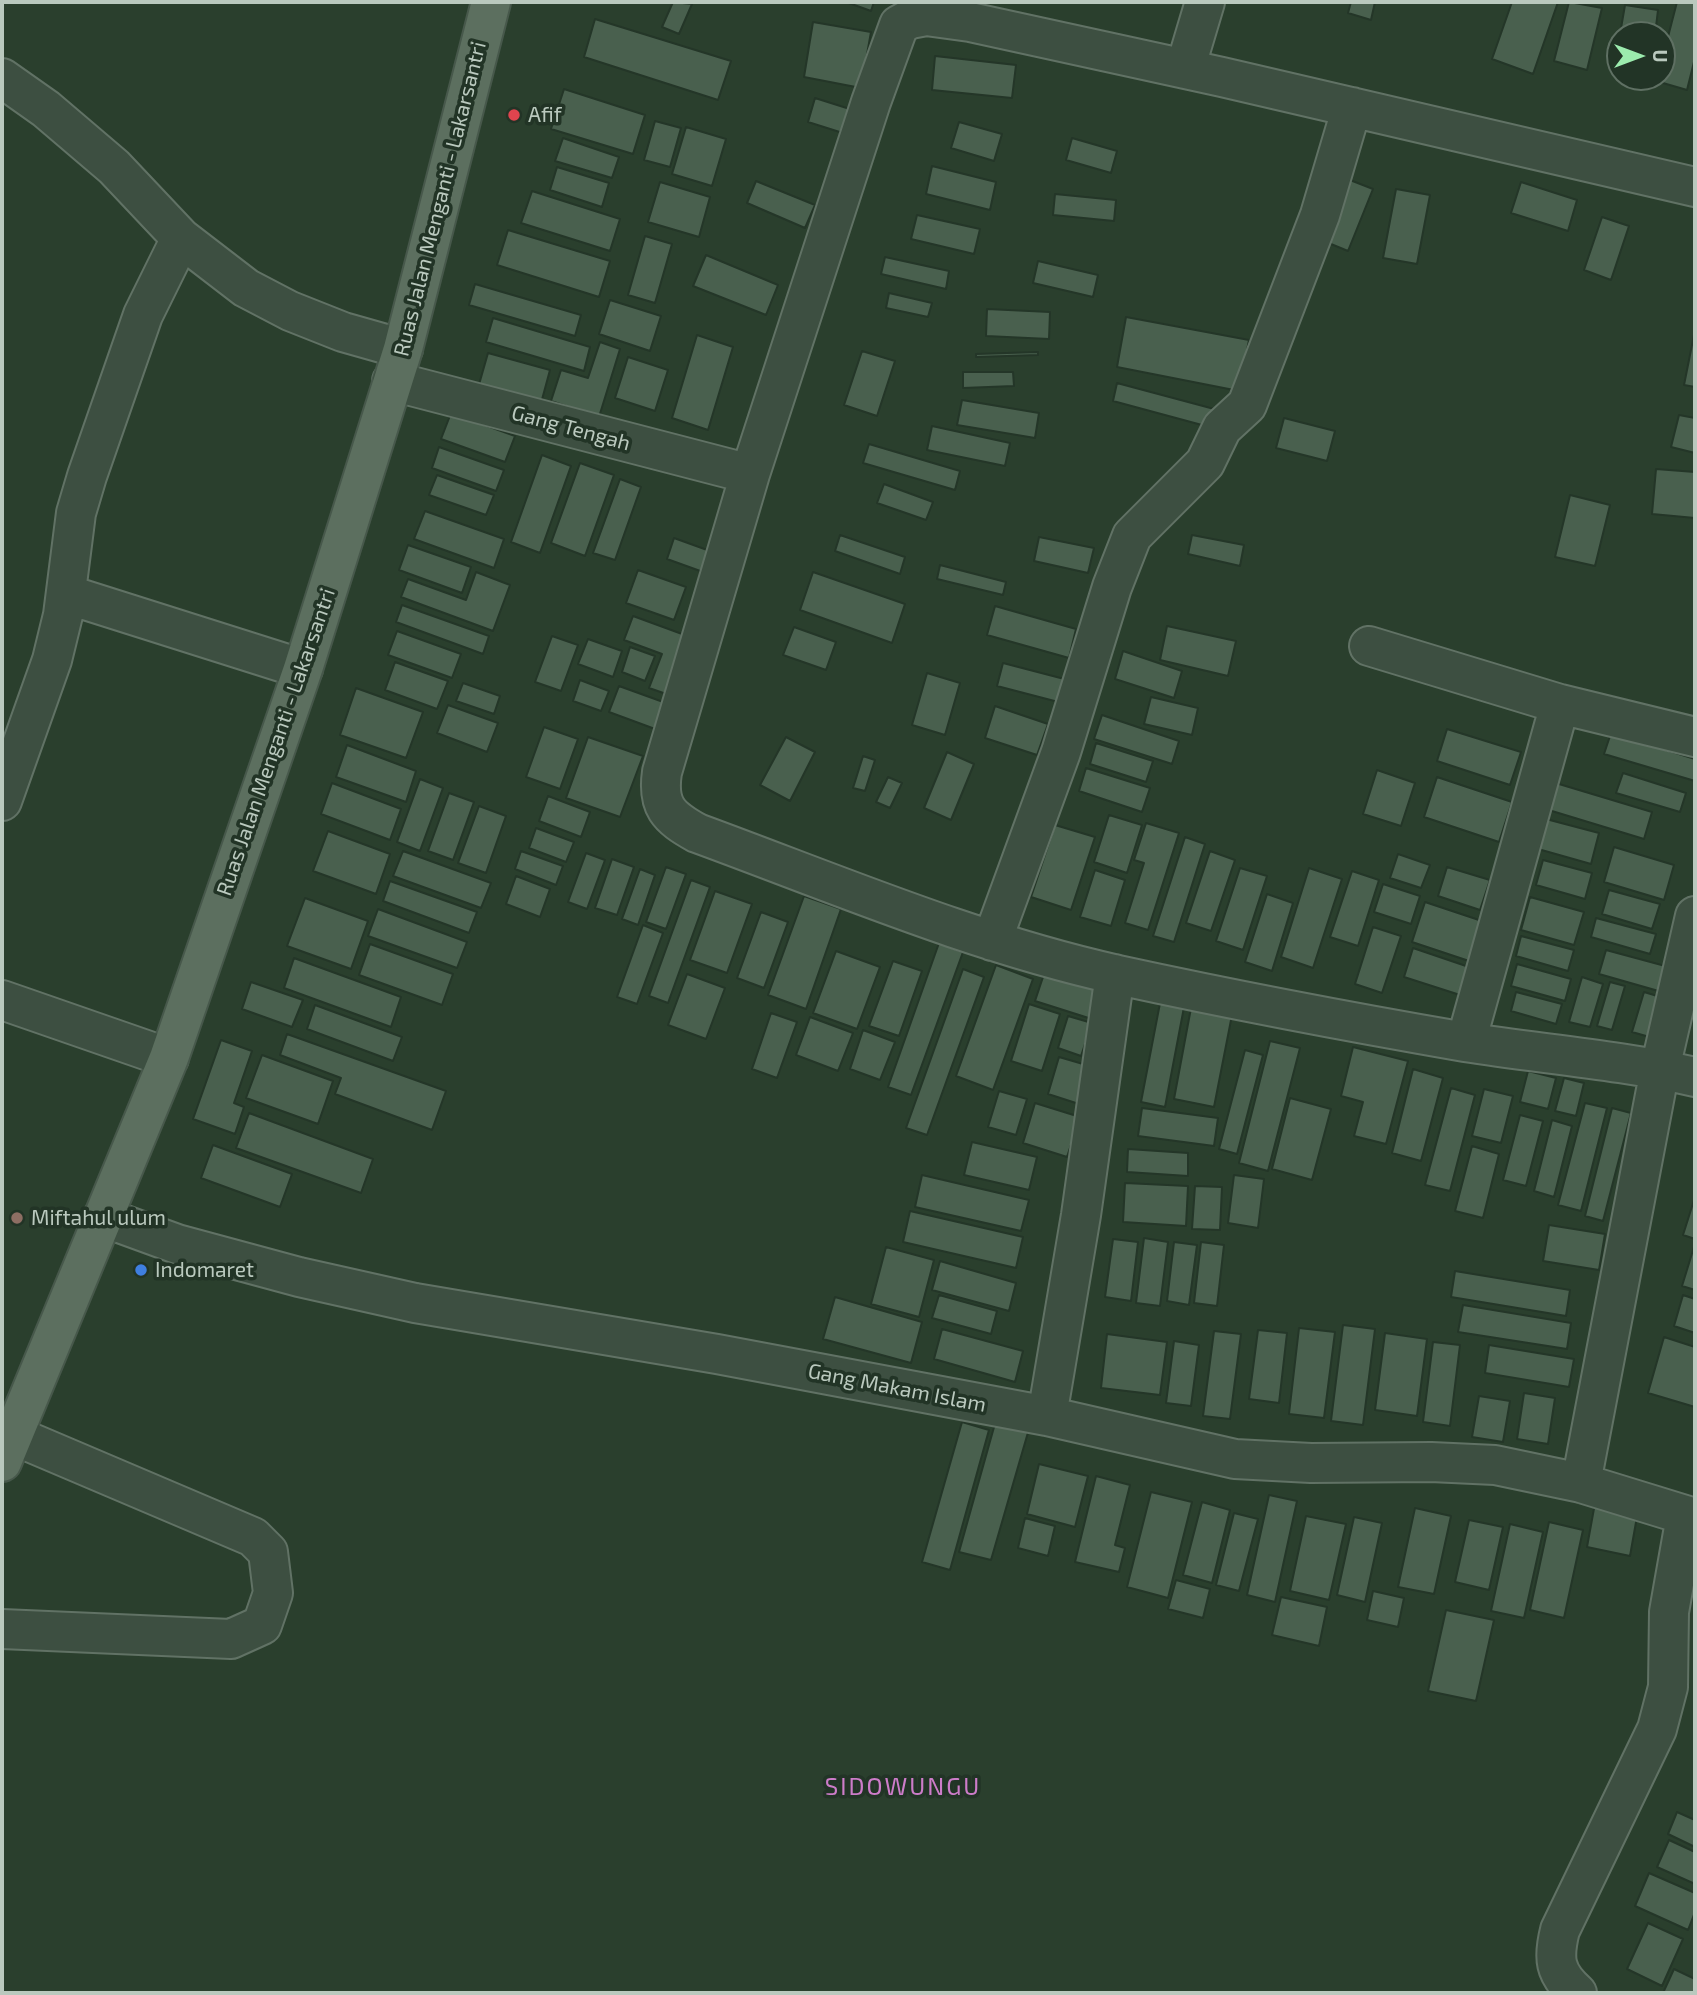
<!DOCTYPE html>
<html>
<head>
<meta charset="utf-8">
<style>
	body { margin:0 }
	#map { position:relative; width:1697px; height:1995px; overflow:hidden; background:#2a3f2d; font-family:"Exo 2",sans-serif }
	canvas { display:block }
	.frame { position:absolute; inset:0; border:4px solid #bac9be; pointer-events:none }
	.north { position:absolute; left:1606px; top:21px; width:70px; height:70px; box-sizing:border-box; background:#223426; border:2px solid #5f7063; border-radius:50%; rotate:90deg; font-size:19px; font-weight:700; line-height:28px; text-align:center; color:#bac9be }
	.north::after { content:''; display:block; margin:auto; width:24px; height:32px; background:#9cecae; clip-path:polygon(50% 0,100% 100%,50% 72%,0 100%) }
</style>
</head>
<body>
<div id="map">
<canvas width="1697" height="1995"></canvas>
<div class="frame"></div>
<div class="north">U</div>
</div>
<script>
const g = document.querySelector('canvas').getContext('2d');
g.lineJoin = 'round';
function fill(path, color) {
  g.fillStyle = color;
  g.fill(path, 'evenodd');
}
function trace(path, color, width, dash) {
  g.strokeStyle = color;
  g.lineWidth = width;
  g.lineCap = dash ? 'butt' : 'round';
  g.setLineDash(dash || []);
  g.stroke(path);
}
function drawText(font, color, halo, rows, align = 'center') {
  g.font = font + ' "Exo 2",sans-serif';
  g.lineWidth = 7;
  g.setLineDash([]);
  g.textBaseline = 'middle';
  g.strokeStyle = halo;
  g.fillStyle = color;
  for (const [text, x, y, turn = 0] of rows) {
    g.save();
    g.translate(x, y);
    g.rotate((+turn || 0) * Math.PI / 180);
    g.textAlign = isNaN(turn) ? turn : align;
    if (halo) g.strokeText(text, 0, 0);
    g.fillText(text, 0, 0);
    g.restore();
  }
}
const building = new Path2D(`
	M673,2L692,4L679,34L662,27Z
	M846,2H874L871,11Z
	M1351,2H1375L1371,20L1348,13Z
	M1512,2H1558L1533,74L1492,59Z
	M1569,2L1602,8L1587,70L1554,61Z
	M1677,2H1695V58L1687,90L1656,81L1658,77H1662V60Z
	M1625,5L1658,10L1655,35H1620V69H1614Z
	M595,19L731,61L718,100L584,57Z
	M813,22L871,32L861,88L804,77Z
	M935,56L1016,65L1012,98L932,90Z
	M564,89L645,115L633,154L551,129Z
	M815,98L853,110L846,134L808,122Z
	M655,121L681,128L670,167L644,160Z
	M959,122L1002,134L994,161L951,148Z
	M686,127L726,139L712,186L672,174Z
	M563,138L619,157L612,178L555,161Z
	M1072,138L1117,151L1111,173L1066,160Z
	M932,166L996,182L990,210L926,194Z
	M557,167L609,183L602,207L550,190Z
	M1350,180L1373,189L1348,251L1326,242Z
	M756,181L815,205L805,228L747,203Z
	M660,182L710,197L699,237L648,222Z
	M1521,182L1577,200L1568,231L1511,213Z
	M1396,189L1430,195L1417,264L1383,258Z
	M532,191L620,219L610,251L521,223Z
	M1055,194L1116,200L1114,221L1053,215Z
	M917,215L980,229L974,254L911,239Z
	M1602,217L1629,226L1611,280L1584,270Z
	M508,230L610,261L599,297L497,265Z
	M645,236L672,244L655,303L628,295Z
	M706,255L778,285L766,315L693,286Z
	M885,257L949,271L946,289L881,274Z
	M1038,261L1098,275L1093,297L1033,283Z
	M475,284L581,315L575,336L469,305Z
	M889,293L932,303L928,317L886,308Z
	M610,300L661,316L650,351L599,334Z
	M987,309L1050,312L1049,339L986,336Z
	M1126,317L1249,340L1239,391L1117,367Z
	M493,318L590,347L584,371L486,342Z
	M697,335L733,347L708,430L672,418Z
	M1694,335H1695V387L1684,385Z
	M600,342L620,349L599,417L551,401L561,370L588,378Z
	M862,351L895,361L877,416L844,405Z
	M1038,352V355L976,357V354Z
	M488,353L550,370L540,407L478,388Z
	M628,357L668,370L655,411L615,398Z
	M963,372H1013L1014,386L963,388Z
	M1117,383L1218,410L1213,428L1113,401Z
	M962,400L1039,413L1035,438L957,425Z
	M451,413L515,436L505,462L441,439Z
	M1679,415L1695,418V453L1671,447Z
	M1284,418L1335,431L1327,461L1276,448Z
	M932,426L1010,443L1005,466L927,450Z
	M869,444L960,471L955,490L863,463Z
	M439,447L504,470L496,491L432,468Z
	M542,455L571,466L540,553L511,542Z
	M580,463L614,475L585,556L551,543Z
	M1656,469L1695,472V518L1652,514Z
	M437,475L494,495L486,515L429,495Z
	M620,479L641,487L615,560L593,553Z
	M884,484L933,502L926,520L877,503Z
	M1570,495L1610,505L1595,566L1555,557Z
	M425,511L504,539L494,568L414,539Z
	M840,535L905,557L900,574L835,551Z
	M1192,535L1244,545L1240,566L1188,554Z
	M1039,537L1094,548L1088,573L1034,561Z
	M674,538L710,551L703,572L667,559Z
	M408,545L471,567L462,593L399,570Z
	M940,565L1006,582L1003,595L937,579Z
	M638,570L686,587L674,620L626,603Z
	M476,572L510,585L493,631L401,597L408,579L466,600Z
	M813,572L905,604L892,643L800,610Z
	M402,605L489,636L483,654L396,622Z
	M995,606L1076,629L1069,658L987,635Z
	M633,616L693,638L672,696L649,688L662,654L624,640Z
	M1167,626L1236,641L1228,676L1160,660Z
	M794,627L836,642L826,670L783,655Z
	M397,631L461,654L452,678L388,655Z
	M552,636L578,645L561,691L535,682Z
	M588,639L622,651L613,677L578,664Z
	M630,647L655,656L645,681L622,672Z
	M1123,651L1182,671L1174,698L1115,679Z
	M395,662L448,681L437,709L385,690Z
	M1003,663L1072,681L1066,704L997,686Z
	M927,673L960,683L945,735L912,725Z
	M580,680L609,691L601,711L573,701Z
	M463,683L500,696L494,714L456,701Z
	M619,686L666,703L655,729L609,712Z
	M356,688L423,712L406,758L340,735Z
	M1151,697L1198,708L1192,735L1144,724Z
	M448,705L498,723L487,752L437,733Z
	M995,706L1048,724L1037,755L985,738Z
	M1102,715L1179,741L1172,764L1094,739Z
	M544,727L578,739L560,789L526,777Z
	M1447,729L1521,752L1510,785L1437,761Z
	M1611,733L1695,759V781L1604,754Z
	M588,737L643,756L620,817L566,798Z
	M786,737L815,752L790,801L760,785Z
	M1096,743L1153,761L1146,782L1090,764Z
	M347,745L416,771L406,802L336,777Z
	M947,752L974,764L951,820L924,808Z
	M863,756L875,760L865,791L853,788Z
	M1086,768L1150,788L1142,812L1079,791Z
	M1377,770L1415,783L1401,826L1363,814Z
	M1623,773L1686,793L1680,812L1616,793Z
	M888,777L902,783L890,808L876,802Z
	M1437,777L1512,802L1499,842L1424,817Z
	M420,779L443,788L420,851L397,842Z
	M1549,781L1652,812L1644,839L1542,808Z
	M332,783L401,809L390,840L321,814Z
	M449,793L474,802L453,860L428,851Z
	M548,796L590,812L581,837L539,821Z
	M479,806L506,816L486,873L458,863Z
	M1109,815L1142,825L1127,873L1094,862Z
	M1546,819L1599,833L1591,864L1538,849Z
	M1146,823L1179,833L1148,930L1125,923L1144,863L1134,860Z
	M1055,825L1095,837L1071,910L1031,897Z
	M536,828L574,842L566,862L529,848Z
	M328,831L390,854L376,894L313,871Z
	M1185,837L1205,844L1174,942L1153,936Z
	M1614,847L1674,865L1664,900L1604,882Z
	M403,851L491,883L481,908L393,876Z
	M521,851L563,866L556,885L515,869Z
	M1210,851L1235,860L1211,931L1186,923Z
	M586,853L605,860L587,909L568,902Z
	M1398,854L1430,865L1421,888L1390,878Z
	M612,859L634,867L617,915L595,908Z
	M1543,860L1592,873L1585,899L1536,885Z
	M666,867L686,874L666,929L646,922Z
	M1447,867L1490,880L1480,910L1438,896Z
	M1240,868L1267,876L1243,950L1216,941Z
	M1309,868L1342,879L1313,968L1281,957Z
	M640,869L655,875L638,925L622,919Z
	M1095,870L1125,880L1111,926L1080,917Z
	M1352,871L1379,880L1358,946L1330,937Z
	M516,876L550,889L540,917L506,904Z
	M691,880L710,887L668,1003L649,996Z
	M390,881L477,912L469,933L383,901Z
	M1383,884L1420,896L1411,924L1374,912Z
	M1609,890L1660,904L1652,929L1602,914Z
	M715,891L752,904L727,973L690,960Z
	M1267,894L1293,903L1272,971L1245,962Z
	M804,896L841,909L806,1009L768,995Z
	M1530,897L1584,912L1574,945L1521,930Z
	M305,898L368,921L351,969L287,946Z
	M1425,902L1482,921L1469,961L1412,942Z
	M378,909L467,942L457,968L368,936Z
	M761,912L788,922L764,988L737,978Z
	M1596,918L1656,934L1650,954L1591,937Z
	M643,925L663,933L637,1004L617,997Z
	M1373,927L1401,936L1382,993L1355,984Z
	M1521,936L1574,950L1568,971L1516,956Z
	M939,943L963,952L911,1095L888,1087Z
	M370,944L453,974L442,1005L359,975Z
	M1413,948L1469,967L1460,995L1404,977Z
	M1606,950L1669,967L1662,992L1599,974Z
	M836,951L880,967L857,1029L813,1013Z
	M294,958L401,997L391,1027L284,988Z
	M893,961L922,971L899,1036L869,1026Z
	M1517,964L1571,979L1565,1001L1511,986Z
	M996,965L1033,979L993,1090L956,1076Z
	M963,969L984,977L927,1135L906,1128Z
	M1045,971L1106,991L1098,1021L1035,1001Z
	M687,974L725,988L706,1039L668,1025Z
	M1582,977L1603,984L1590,1027L1569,1022Z
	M251,982L303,1000L292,1027L242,1009Z
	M1610,982L1625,986L1612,1030L1597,1026Z
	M1516,992L1562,1004L1556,1024L1511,1011Z
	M1644,992L1664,998L1653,1038L1632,1032Z
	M1161,998L1185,1002L1165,1107L1141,1102Z
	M1029,1004L1060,1014L1042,1071L1011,1061Z
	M315,1005L402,1037L393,1061L307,1029Z
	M1191,1008L1232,1015L1214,1107L1174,1099Z
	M771,1013L797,1022L777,1078L752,1069Z
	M1068,1016L1092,1023L1081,1056L1058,1048Z
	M810,1017L853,1033L838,1071L796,1055Z
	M863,1030L895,1042L880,1080L850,1069Z
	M287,1034L446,1091L432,1130L335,1094L341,1078L280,1055Z
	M221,1040L252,1051L234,1103L244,1107L235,1134L193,1119Z
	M1270,1041L1300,1048L1268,1171L1239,1163Z
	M1353,1047L1408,1061L1386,1144L1354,1136L1363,1102L1341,1096Z
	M1245,1050L1263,1055L1237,1154L1219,1149Z
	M262,1055L333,1081L318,1124L246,1098Z
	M1059,1057L1090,1066L1079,1104L1048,1094Z
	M1413,1069L1443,1078L1421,1161L1392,1153Z
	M1528,1071L1556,1078L1548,1109L1520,1102Z
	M1564,1078L1584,1083L1576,1116L1555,1111Z
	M1451,1088L1475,1095L1450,1191L1425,1185Z
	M1484,1089L1513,1096L1501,1143L1472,1136Z
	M999,1091L1027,1099L1016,1135L988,1127Z
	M1290,1098L1331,1109L1312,1180L1272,1169Z
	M1035,1103L1080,1117L1067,1157L1023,1143Z
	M1585,1103L1607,1108L1581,1211L1558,1205Z
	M1142,1108L1218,1118L1214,1146L1138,1136Z
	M1612,1108L1631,1113L1603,1221L1585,1216Z
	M249,1113L373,1159L361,1193L236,1148Z
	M1520,1115L1543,1121L1526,1186L1503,1180Z
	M1552,1120L1572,1126L1554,1197L1534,1191Z
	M972,1142L1037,1157L1029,1190L964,1175Z
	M213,1145L292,1174L280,1207L201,1178Z
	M1472,1146L1499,1154L1483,1218L1455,1211Z
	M1128,1149L1188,1153V1176L1127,1172Z
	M922,1175L1029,1200L1021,1231L915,1207Z
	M1234,1175L1264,1179L1258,1228L1228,1223Z
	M1125,1183L1188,1186L1186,1226L1123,1222Z
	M1195,1186L1222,1187L1220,1230L1192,1229Z
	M1695,1197V1239L1683,1235Z
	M910,1211L1023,1237L1016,1268L903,1242Z
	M1549,1225L1605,1234L1599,1270L1543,1261Z
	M1144,1238L1168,1242L1160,1306L1136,1303Z
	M1113,1239L1138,1242L1131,1301L1105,1297Z
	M1174,1242L1197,1245L1189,1305L1167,1301Z
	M1201,1242L1224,1245L1217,1306L1194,1303Z
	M886,1247L934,1260L919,1317L871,1304Z
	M1694,1247L1695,1248V1290L1682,1286Z
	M940,1261L1016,1283L1009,1311L932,1290Z
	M1455,1271L1570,1290L1566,1316L1451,1297Z
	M939,1295L997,1311L991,1334L932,1318Z
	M1683,1295L1695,1299V1333L1674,1326Z
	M835,1297L922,1322L911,1363L823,1339Z
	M1463,1305L1571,1323L1567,1349L1458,1332Z
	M1343,1325L1375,1329L1363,1425L1331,1421Z
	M1299,1328L1335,1332L1324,1418L1289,1414Z
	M942,1329L1023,1351L1015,1382L934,1359Z
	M1258,1330L1287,1333L1279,1403L1249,1399Z
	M1214,1331L1241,1334L1230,1419L1203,1416Z
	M1385,1333L1427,1339L1417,1416L1375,1410Z
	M1107,1334L1167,1342L1160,1395L1101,1388Z
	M1664,1337L1695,1347V1407L1648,1393Z
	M1174,1341L1199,1345L1191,1406L1166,1403Z
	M1433,1342L1460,1345L1450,1426L1423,1422Z
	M1489,1345L1574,1359L1569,1387L1485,1373Z
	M1524,1393L1555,1398L1548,1444L1517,1439Z
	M1479,1396L1510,1401L1503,1442L1472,1437Z
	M996,1420L1029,1429L991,1560L959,1552Z
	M962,1422L989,1430L950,1570L922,1562Z
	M1039,1464L1088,1476L1075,1527L1027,1514Z
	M1096,1476L1130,1485L1115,1545L1125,1548L1119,1572L1075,1562Z
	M1151,1492L1192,1502L1168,1598L1127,1587Z
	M1269,1495L1297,1501L1275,1602L1247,1595Z
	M1202,1502L1230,1510L1212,1583L1183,1575Z
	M1595,1503L1638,1511L1630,1556L1587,1547Z
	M1415,1508L1451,1516L1434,1594L1398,1587Z
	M1234,1513L1258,1519L1239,1591L1216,1585Z
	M1306,1516L1346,1524L1329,1600L1290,1591Z
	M1354,1517L1382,1523L1365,1602L1337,1595Z
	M1025,1518L1055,1526L1048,1556L1018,1548Z
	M1469,1520L1503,1527L1489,1590L1455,1582Z
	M1549,1522L1583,1530L1564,1618L1530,1610Z
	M1510,1524L1543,1532L1524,1618L1491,1611Z
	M1176,1580L1210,1589L1203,1618L1168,1609Z
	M1373,1591L1404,1598L1398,1627L1367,1620Z
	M1281,1597L1327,1607L1319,1646L1272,1635Z
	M1446,1610L1494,1620L1476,1701L1428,1691Z
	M1677,1812L1695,1820V1847L1668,1834Z
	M1669,1840L1695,1852V1884L1657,1867Z
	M1649,1873L1695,1893V1912L1688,1930L1635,1906Z
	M1648,1923L1683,1939L1662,1986L1627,1969Z
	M1674,1969L1695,1979V1993H1663Z`);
fill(building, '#49604e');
trace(building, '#243628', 2);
const minor = new Path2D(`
	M1185,69L1205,2
	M2,78L46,109L114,167L181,238L246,288L290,311L343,332L403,349
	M1695,187L1222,77L970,22L926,16L910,19L899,25L871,102L750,474L662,772C657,806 668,817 697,833C836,884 974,943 1118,975C1233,1000 1349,1022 1465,1042C1542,1054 1620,1060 1695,1077
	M392,381L750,474
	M66,594L303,669
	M1369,646L1560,704L1695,737
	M2,801L52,660L63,615L76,513L87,476L143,315L181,238
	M992,941L1061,752L1112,587L1132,536L1205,463L1222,428L1247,405L1320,215L1352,107
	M2,1000L169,1058
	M1466,1042L1560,704
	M103,1217L177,1244L299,1277L415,1303L717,1354L1047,1416L1235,1459L1311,1463L1431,1462L1495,1465L1581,1483L1695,1518
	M1047,1416L1081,1215L1115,974
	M1581,1483L1660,1069L1695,916
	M2,1629L231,1639L262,1625L273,1593L268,1552L253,1537L13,1435
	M1577,1993C1554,1973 1553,1958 1560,1930L1657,1729L1668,1687L1669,1612L1686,1516`);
const major = new Path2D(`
	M2,1462L169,1058L303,669L403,349L491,2`);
trace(minor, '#617265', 42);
trace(major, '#47584b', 42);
trace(minor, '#3d4f41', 38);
trace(major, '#5c6f5f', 38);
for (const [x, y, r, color] of [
	[514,115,7,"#e0444e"],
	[17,1218,7,"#8d6e63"],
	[141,1270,7,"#3f7fe0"]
]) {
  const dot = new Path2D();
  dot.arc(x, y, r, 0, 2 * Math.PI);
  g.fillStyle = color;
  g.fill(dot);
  trace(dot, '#223426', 2.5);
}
drawText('21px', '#bac9be', '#223426', [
	["Afif",528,115],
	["Miftahul ulum",31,1218],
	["Indomaret",155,1270]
], 'left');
drawText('21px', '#bac9be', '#223426', [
	["Ruas Jalan Menganti - Lakarsantri",440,199,-76],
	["Gang Tengah",571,428,15],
	["Ruas Jalan Menganti - Lakarsantri",276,742,-71],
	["Gang Makam Islam",897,1388,11]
]);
g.letterSpacing = '2px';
drawText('24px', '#cd7cc9', '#223426', [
	["SIDOWUNGU",903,1787]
]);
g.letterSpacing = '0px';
</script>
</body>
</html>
